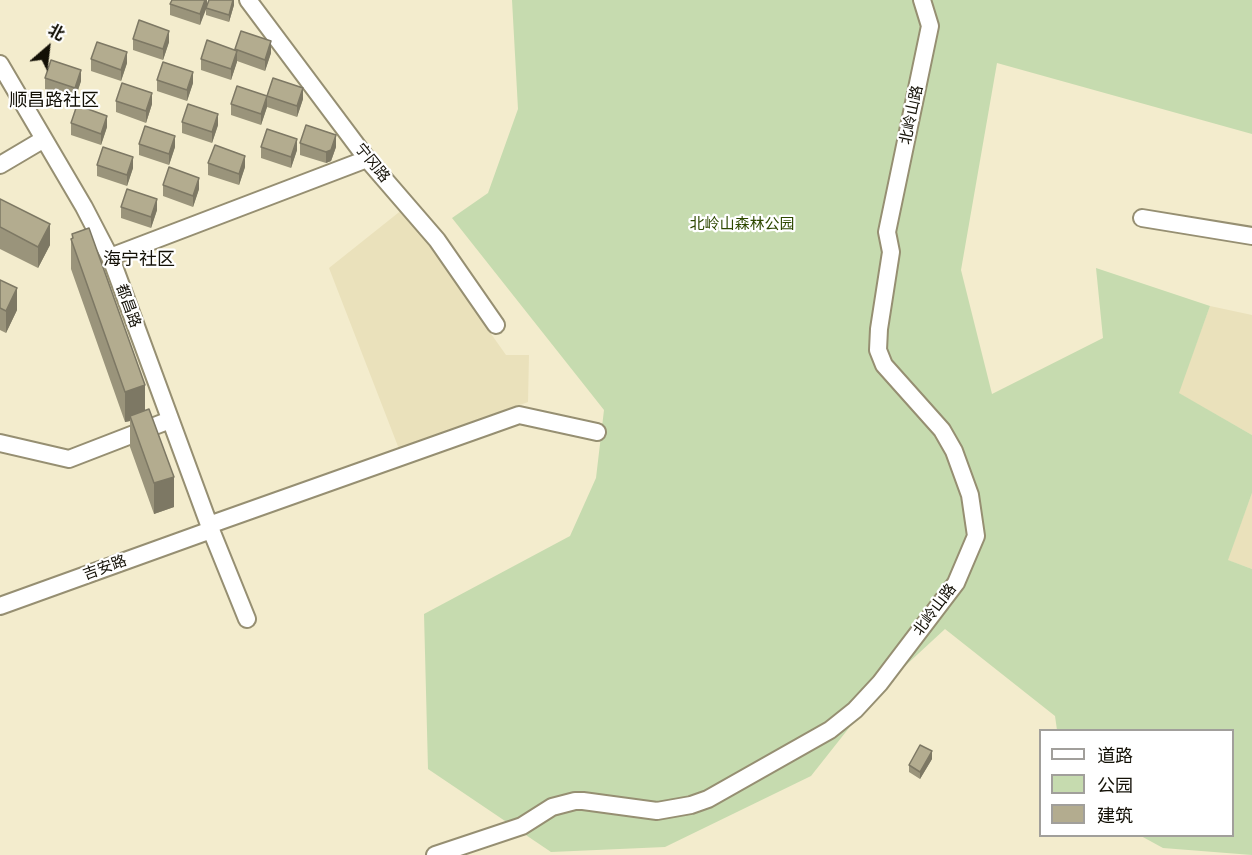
<!DOCTYPE html>
<html>
<head>
<meta charset="utf-8">
<style>
	body { margin:0 }
	#map { position:relative; width:1252px; height:855px; overflow:hidden; background:#f3eccd; font-family:Manrope,"Noto Sans SC",sans-serif }
	canvas { display:block }
	.legend { position:absolute; left:1039px; top:729px; width:195px; height:108px; box-sizing:border-box; background:#fff; border:2px solid #a19f9b; margin:0; padding:8px 10px; list-style:none; font-size:18px; color:#131006 }
	.legend li { display:flex; align-items:center; gap:12px; height:30px }
	.legend b { width:30px; border:2px solid #a19f9b }
	.north { position:absolute; left:18px; top:18px; width:60px; height:60px; -webkit-text-stroke:4px #fff; paint-order:stroke; rotate:28deg; font-size:16px; font-weight:700; line-height:24px; text-align:center; color:#131006 }
	.north::after { content:''; display:block; margin:auto; width:21px; height:27px; background:#131006; clip-path:polygon(50% 0,100% 100%,50% 72%,0 100%) }
</style>
</head>
<body>
<div id="map">
<canvas width="1252" height="855"></canvas>
<ul class="legend">
<li><b style="height:8px;background:#fff"></b>道路</li>
<li><b style="height:16px;background:#c6dbaf"></b>公园</li>
<li><b style="height:16px;background:#b3ac8f"></b>建筑</li>
</ul>
<div class="north">北</div>
</div>
<script>
const g = document.querySelector('canvas').getContext('2d');
g.lineJoin = 'round';
function fill(path, color) {
  g.fillStyle = color;
  g.fill(path, 'evenodd');
}
function trace(path, color, width, dash) {
  g.strokeStyle = color;
  g.lineWidth = width;
  g.lineCap = dash ? 'butt' : 'round';
  g.setLineDash(dash || []);
  g.stroke(path);
}
function drawText(font, color, halo, rows, align = 'center') {
  g.font = font + ' Manrope,"Noto Sans SC",sans-serif';
  g.lineWidth = 4.5;
  g.setLineDash([]);
  g.textBaseline = 'middle';
  g.strokeStyle = halo;
  g.fillStyle = color;
  for (const [text, x, y, turn = 0] of rows) {
    g.save();
    g.translate(x, y);
    g.rotate((+turn || 0) * Math.PI / 180);
    g.textAlign = isNaN(turn) ? turn : align;
    if (halo) g.strokeText(text, 0, 0);
    g.fillText(text, 0, 0);
    g.restore();
  }
}
fill(new Path2D(`
	M403,209L506,355H529L528,402L399,449L329,268Z
	M1210,306L1252,315V435L1178,393Z
	M1252,493V569L1227,560Z`), '#eae1bb');
fill(new Path2D(`
	M512,0H1252V134L997,63L961,270L992,394L1103,338L1096,268L1210,306L1179,393L1252,435V493L1228,560L1252,569V855L1163,848L1141,836H1232V730H1057L1055,716L945,629L879,690L811,776L665,847L551,852L428,769L424,614L570,536L596,478L604,410L452,218L488,193L518,109Z`), '#c6dbaf');
const minor = new Path2D(`
	M248,0L367,159L437,240L496,325
	M0,64L84,207L112,261L211,530L247,619
	M0,165L44,139
	M1142,218L1252,236
	M110,257L367,159
	M0,443L69,459L170,420
	M209,525L519,415L597,432
	M0,606L211,530
	M435,855L522,826L552,807L575,801H583L657,811L691,805L708,799L830,730L855,710L880,683L956,583L976,536L970,495L954,451L942,430L884,365L878,350L879,329L891,252L887,232L930,26L922,0`);
trace(minor, '#968f72', 20);
trace(minor, '#fff', 16);
fill(new Path2D(`
	M207,0L200,25L170,15V4Z
	M234,0V5L229,22L206,15V8Z
	M133,39L169,42L163,60L133,50Z
	M235,50L271,53L265,71L237,61L231,80L201,70V59Z
	M91,59L127,63L121,81L91,71Z
	M45,78L81,81L75,99L45,89Z
	M157,80L193,83L187,101L157,91Z
	M267,96L303,99L297,117L267,107L261,125L231,115V104Z
	M116,101L152,104L146,123L116,112Z
	M182,122L218,125L212,143L182,133Z
	M71,123L107,127L101,145L71,135Z
	M300,143L336,147L331,161L326,163L300,155Z
	M139,144L175,147L169,165L139,155Z
	M261,147L297,150L291,168L261,158Z
	M208,163L245,167L239,185L208,175Z
	M97,165L133,168L127,186L97,176Z
	M163,185L199,189L193,207L163,196Z
	M0,199L50,245L38,268L0,249Z
	M121,207L157,210L151,228L121,218Z
	M72,234L145,410L174,507L154,514L130,447V421L125,422L71,269V239L72,238Z
	M0,280L17,310L6,333L0,330Z
	M932,759L920,779L909,772V765Z`), '#9a947b');
fill(new Path2D(`
	M205,0H207V7L200,25V14Z
	M233,0H234V5L229,22V15Z
	M169,31V42L163,60V49Z
	M271,41V53L265,71V60Z
	M237,51V62L231,80V69Z
	M127,52V63L121,81V70Z
	M81,70V81L75,99V88Z
	M193,72V83L187,101V90Z
	M303,88V99L297,117V106Z
	M152,93V104L146,123V111Z
	M267,96V107L261,125V114Z
	M218,114V125L212,143V132Z
	M107,116V127L101,145V134Z
	M336,135V147L331,161L326,163V152Z
	M175,136V147L169,165V154Z
	M297,139V150L291,168V157Z
	M245,156V167L239,185V174Z
	M133,157V168L127,186V175Z
	M199,178V189L193,207V196Z
	M157,199V210L151,228V217Z
	M50,224V245L38,268V247Z
	M17,288V310L6,333V311Z
	M145,385V415L130,416V421L125,422V392Z
	M174,477V507L154,514V483Z
	M932,751V759L920,779V772Z`), '#7d7864');
const building = new Path2D(`
	M172,0H205L200,14L170,4Z
	M209,0H233L229,15L206,8Z
	M139,20L169,31L163,49L133,39Z
	M241,31L271,41L265,60L235,49Z
	M207,40L237,51L231,69L201,59Z
	M97,42L127,52L121,70L91,59Z
	M51,60L81,70L75,88L45,78Z
	M163,62L193,72L187,90L157,80Z
	M273,78L303,88L297,106L267,96Z
	M122,83L152,93L146,111L116,101Z
	M237,86L267,96L261,114L231,104Z
	M188,104L218,114L212,132L182,122Z
	M77,105L107,116L101,134L71,123Z
	M306,125L336,135L331,150L326,152L300,143Z
	M145,126L175,136L169,154L139,144Z
	M267,129L297,139L291,157L261,147Z
	M215,145L245,156L239,174L208,163Z
	M103,147L133,157L127,175L97,165Z
	M169,167L199,178L193,196L163,185Z
	M127,189L157,199L151,217L121,207Z
	M0,199L50,224L38,247L0,227Z
	M89,228L145,385L125,392L71,239L73,238L72,234Z
	M0,280L17,288L6,311L0,308Z
	M149,409L174,477L154,483L130,416Z
	M920,745L932,751L920,772L909,765Z`);
fill(building, '#b3ac8f');
trace(building, '#7d7864', 1.5);
drawText('15px', '#131006', '#fff', [
	["北岭山路",912,115,-78],
	["宁冈路",372,163,51],
	["都昌路",128,306,70],
	["吉安路",105,568,-20],
	["北岭山路",935,610,-53]
]);
drawText('15px', '#2e4800', '#fff', [
	["北岭山森林公园",742,225]
]);
drawText('18px', '#131006', '#fff', [
	["顺昌路社区",54,101],
	["海宁社区",139,260]
]);
</script>
</body>
</html>
